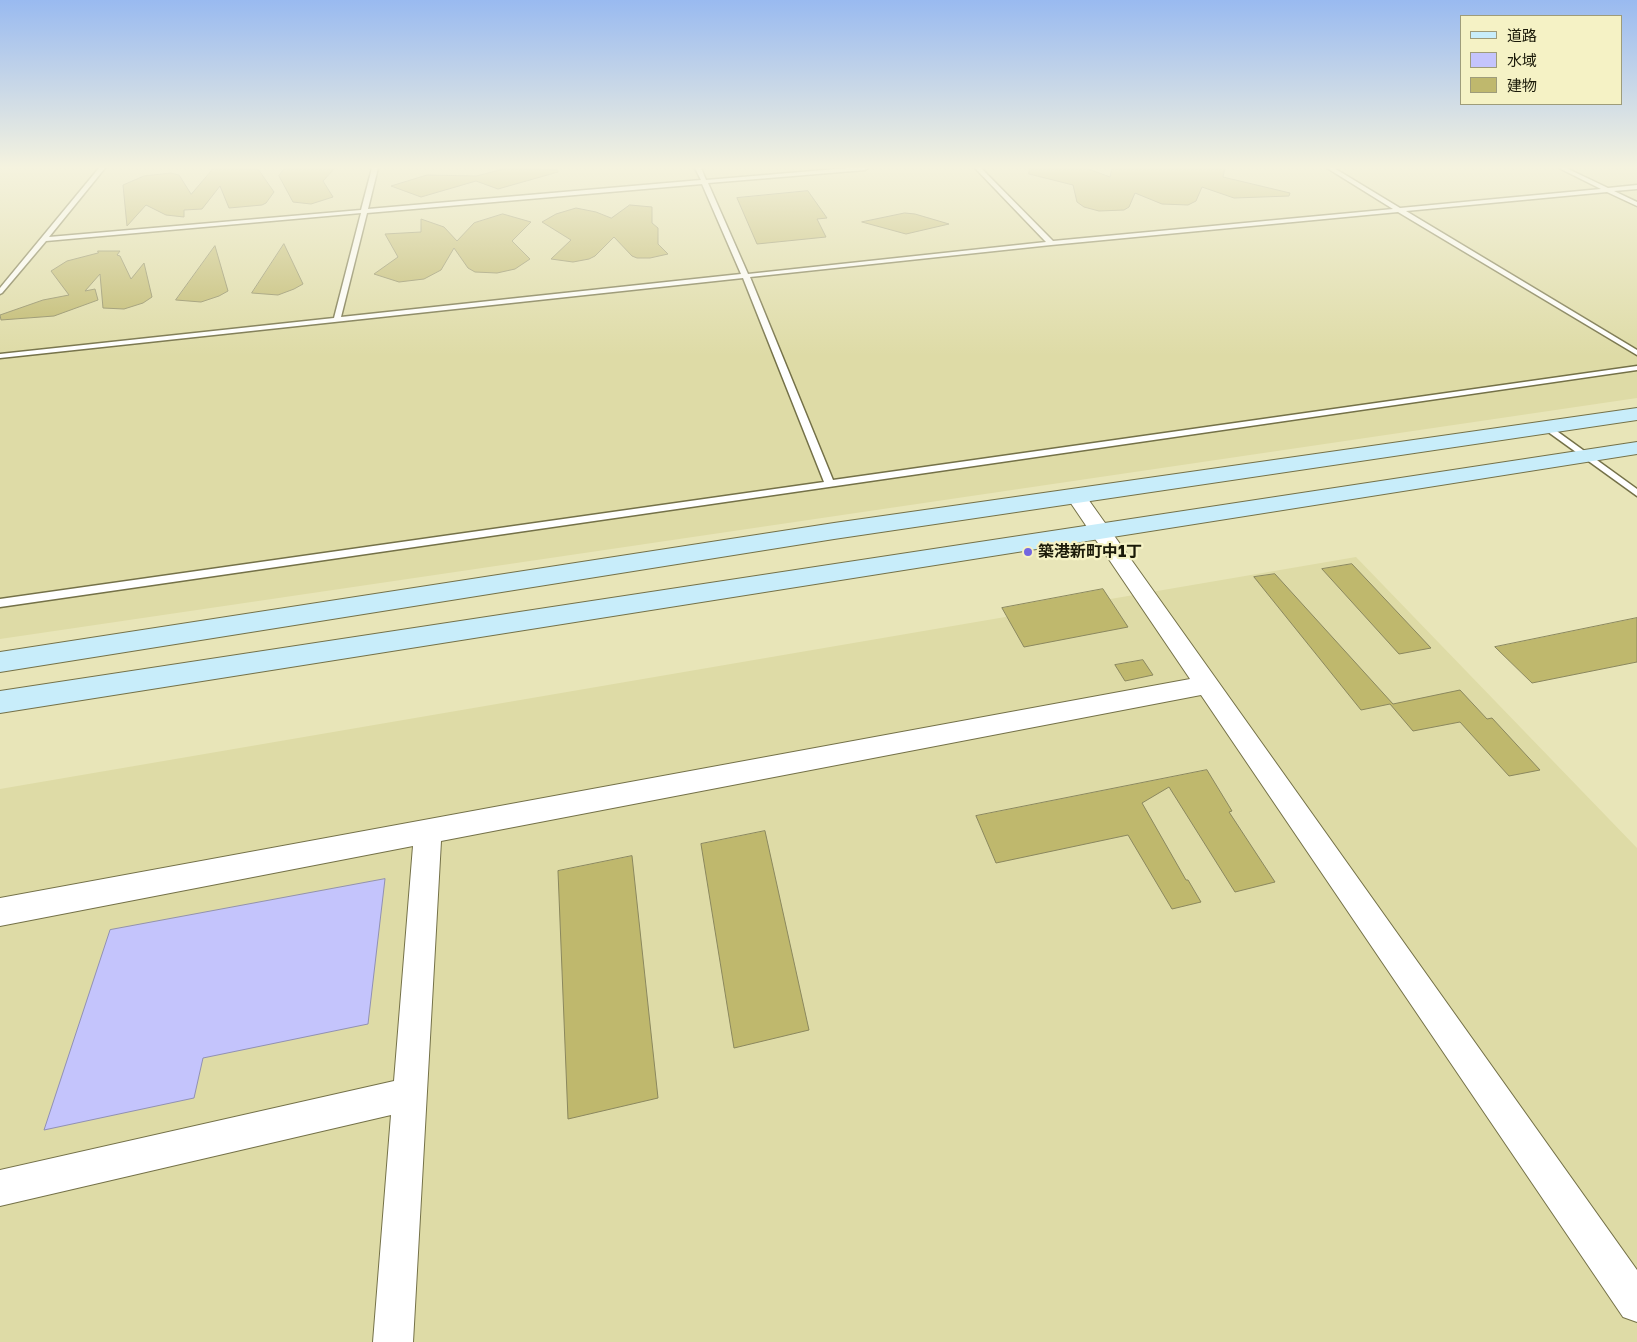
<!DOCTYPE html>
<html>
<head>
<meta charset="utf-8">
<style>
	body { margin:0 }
	#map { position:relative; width:1637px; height:1342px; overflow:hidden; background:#e8e5b8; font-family:"Golos Text","Noto Sans JP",sans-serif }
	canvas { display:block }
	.legend { position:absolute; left:1460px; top:15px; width:162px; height:90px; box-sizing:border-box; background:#f5f2c5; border:1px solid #9e9c7a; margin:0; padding:6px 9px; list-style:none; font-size:15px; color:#1b1a09 }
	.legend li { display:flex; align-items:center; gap:10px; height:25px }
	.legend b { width:25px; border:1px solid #9e9c7a }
</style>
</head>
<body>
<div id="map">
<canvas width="1637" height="1342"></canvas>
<ul class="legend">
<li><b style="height:6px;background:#c8edfa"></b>道路</li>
<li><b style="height:14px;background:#c4c4fc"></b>水域</li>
<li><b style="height:14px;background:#bfb86d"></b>建物</li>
</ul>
</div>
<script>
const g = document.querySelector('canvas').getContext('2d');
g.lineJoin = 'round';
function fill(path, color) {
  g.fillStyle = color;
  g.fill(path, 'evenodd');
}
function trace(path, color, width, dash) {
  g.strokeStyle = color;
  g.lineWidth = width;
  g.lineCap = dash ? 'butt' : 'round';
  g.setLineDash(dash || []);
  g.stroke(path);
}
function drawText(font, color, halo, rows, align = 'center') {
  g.font = font + ' "Golos Text","Noto Sans JP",sans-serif';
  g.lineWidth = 4.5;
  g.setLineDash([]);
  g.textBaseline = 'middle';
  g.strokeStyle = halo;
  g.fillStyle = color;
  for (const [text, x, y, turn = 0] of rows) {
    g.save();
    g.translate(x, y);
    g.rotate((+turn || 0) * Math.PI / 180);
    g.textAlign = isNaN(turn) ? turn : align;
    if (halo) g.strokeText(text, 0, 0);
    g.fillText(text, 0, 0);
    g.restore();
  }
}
fill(new Path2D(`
	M0,168H1637V398L0,639Z
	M1356,557L1637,848V1342H0V789Z`), '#dedba6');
const water = new Path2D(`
	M385,879L368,1024L203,1058L194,1098L44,1130L110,930Z`);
fill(water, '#c4c4fc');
trace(water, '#9191b3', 1);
const building = new Path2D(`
	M214,168L258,169L274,192L266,203L262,205L229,208L220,186L202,209L184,210V217L166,215L146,205L127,226L123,185L144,176L171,173L179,175L191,194Z
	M285,168H335L323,181L333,197L311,204L293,202L279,176Z
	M508,168L558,170V172L498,189L476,181L421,197L391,186L427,175L476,176Z
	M1030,168H1086L1110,177L1112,168H1225L1223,177L1290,193L1289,196L1234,198L1202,187L1196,201L1188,205L1162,204L1135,193L1129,207L1124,210L1099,211L1084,207L1077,202L1073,185L1029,174Z
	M808,191L827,218L817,219L826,237L757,244L737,198Z
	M630,205L652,207V223L658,228V244L668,254L650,258H637L632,256L614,237L595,256L589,259L573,262L551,259L571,240L542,222L556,214L576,208L596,212L611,218Z
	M905,213L915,214L949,224L906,234L862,222Z
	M503,214L531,222L512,241L530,259L515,269L497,273L475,272L468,268L454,248L441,270L424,279L399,282L374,274L398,257L385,234L421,232V219L444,227L457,241L474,223Z
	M284,244L303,284L294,289L278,295L252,293Z
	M215,246L228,291L219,296L201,302L176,300Z
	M98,251H120L117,255L120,256L131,279L144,263L152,297L143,303L124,309L103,308L100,274L85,291L95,289L98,300L54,316L1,320L0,315L43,300L69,295L51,271L67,261L98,253Z
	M1352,564L1431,648L1399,654L1322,569Z
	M1275,574L1393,704L1460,690L1487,719L1492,718L1540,770L1509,776L1460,722L1413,731L1390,704L1361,710L1254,577Z
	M1103,589L1128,627L1024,647L1002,608Z
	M1637,618V662L1532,683L1495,647Z
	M1143,660L1153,675L1125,681L1115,665Z
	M1207,770L1232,811L1229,812L1275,882L1235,892L1169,787L1142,803L1186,880H1188L1201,902L1172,909L1128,835L996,863L976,816Z
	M765,831L809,1030L734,1048L701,844Z
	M632,856L658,1098L568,1119L558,871Z`);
fill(building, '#bfb86d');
trace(building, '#8b885e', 1);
const lane = new Path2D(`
	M99,168H105L49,237L361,210L372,168H378L368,209L701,180L695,168H701L706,180L848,168H868L865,170L708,183L748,274L1046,242L975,168H981L1053,241L1393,209L1327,168H1334L1400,208L1601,189L1559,168H1566L1608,188L1637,185V189L1614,191L1637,202V206L1607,192L1406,211L1637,350V355L1398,212L1051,245L750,277L833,480L1637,366V370L0,607V599L824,482L743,278L0,358V354L334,318L361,213L46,241L2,293L0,294V288ZM702,184L741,274L341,317L367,213Z
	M1547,424L1637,489V496L1544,429L1543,427Z`);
const street = new Path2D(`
	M1076,490L1083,492L1637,1270V1322L1623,1317L1201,695L441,841L413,1342H373L391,1115L0,1206V1170L394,1081L413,846L0,926V898L1190,679L1066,496L1069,492Z`);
const secondary = new Path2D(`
	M1637,408V420L834,539L0,672V652L834,523Z
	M1637,442V454L0,713V691Z`);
trace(lane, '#747148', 3);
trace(street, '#747148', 2);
trace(secondary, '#747148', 2);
fill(lane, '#fff');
fill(street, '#fff');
fill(secondary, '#c8edfa');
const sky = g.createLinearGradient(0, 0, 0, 356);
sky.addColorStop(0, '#99baf0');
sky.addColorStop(0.47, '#f5f3df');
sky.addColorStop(1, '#f5f3df00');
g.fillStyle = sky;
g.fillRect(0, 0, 1637, 356);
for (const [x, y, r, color] of [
	[1028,552,5,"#7366e0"]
]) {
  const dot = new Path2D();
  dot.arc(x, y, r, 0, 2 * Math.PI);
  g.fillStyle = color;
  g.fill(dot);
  trace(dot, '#f5f2c5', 2);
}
drawText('bold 16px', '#1b1a09', '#f5f2c5', [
	["築港新町中1丁",1038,552]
], 'left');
</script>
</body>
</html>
